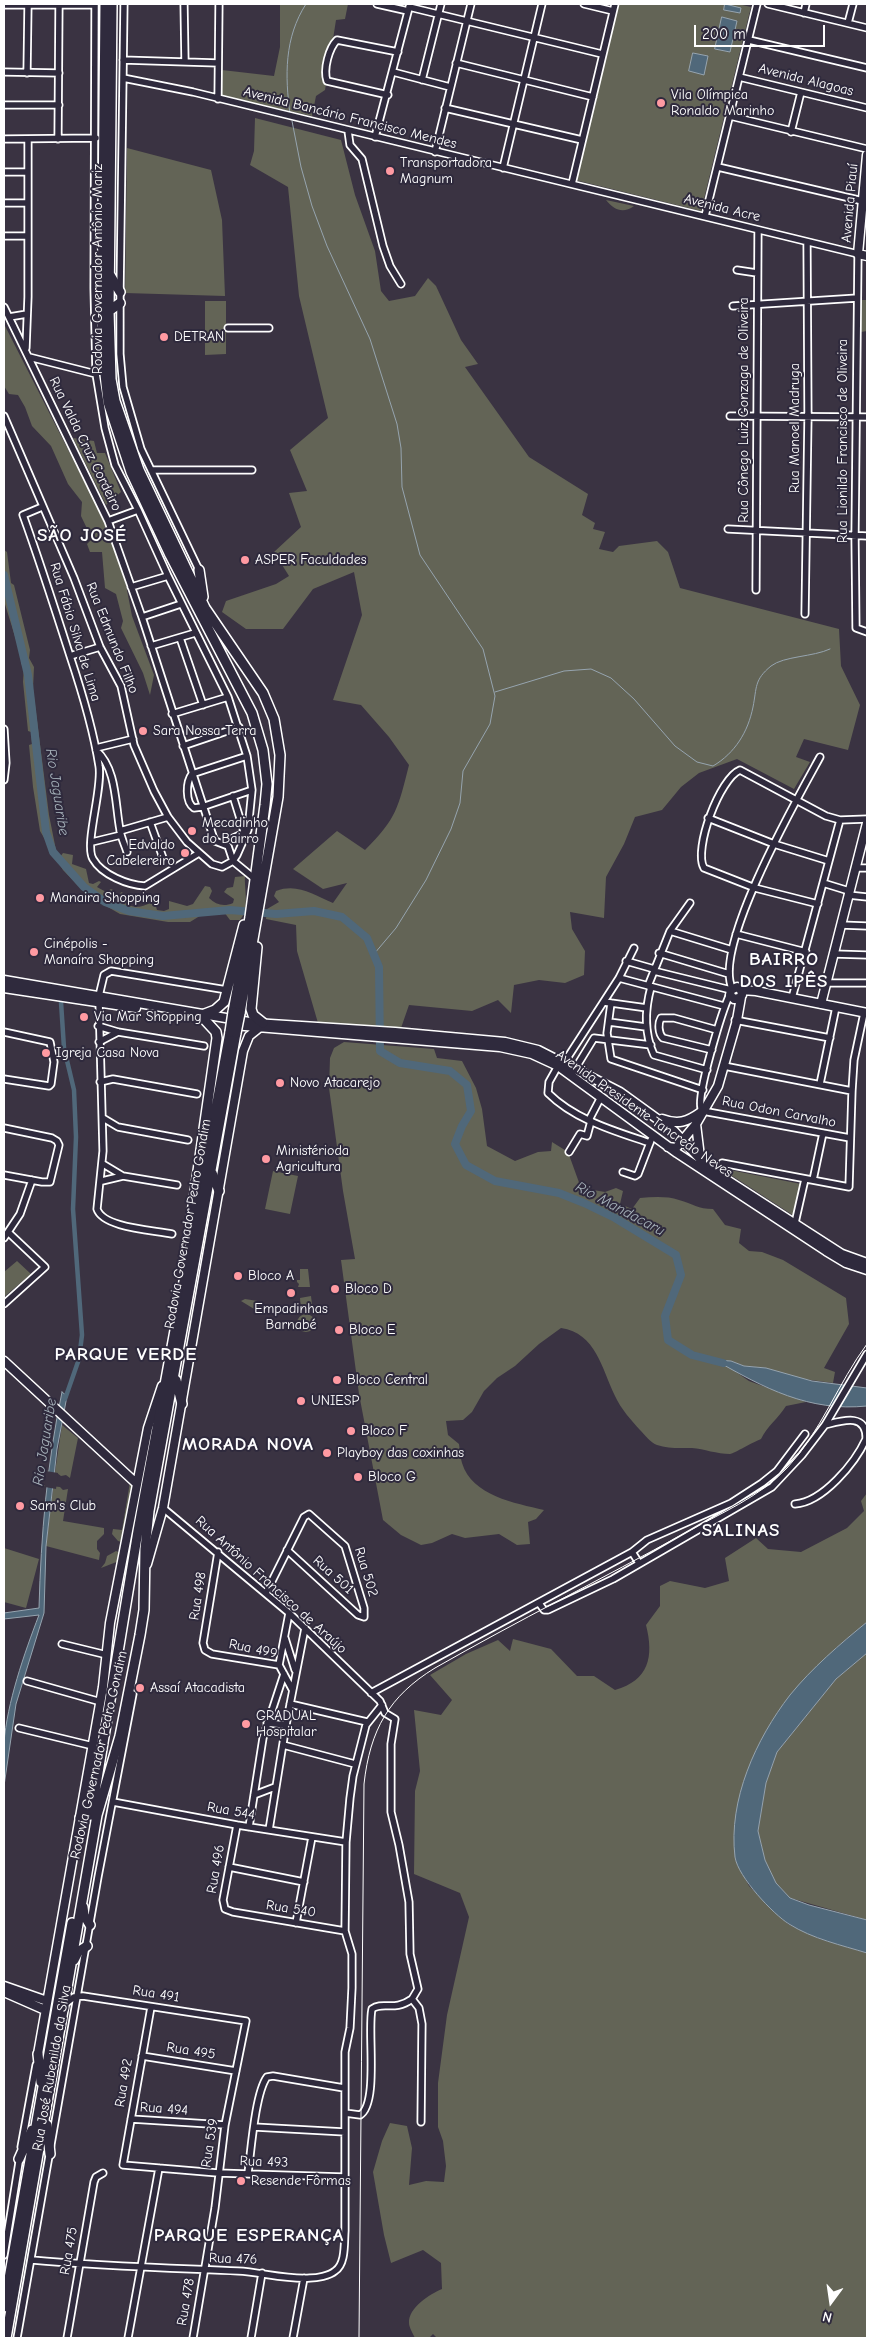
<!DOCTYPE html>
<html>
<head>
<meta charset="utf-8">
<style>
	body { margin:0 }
	#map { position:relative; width:871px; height:2342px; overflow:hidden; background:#3a3342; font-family:"Comic Neue",sans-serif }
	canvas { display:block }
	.frame { position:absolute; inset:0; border:5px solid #fff; pointer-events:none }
	.north { position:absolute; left:806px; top:2277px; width:50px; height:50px; -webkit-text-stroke:4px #2f2a3d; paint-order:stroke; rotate:194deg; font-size:14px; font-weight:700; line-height:20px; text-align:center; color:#fff }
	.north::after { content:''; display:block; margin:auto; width:18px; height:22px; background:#fff; clip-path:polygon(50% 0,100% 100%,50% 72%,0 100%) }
	.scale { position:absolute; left:694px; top:25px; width:131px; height:22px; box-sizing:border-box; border:2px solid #fff; border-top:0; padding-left:6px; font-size:15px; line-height:18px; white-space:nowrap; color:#fff; -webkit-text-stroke:4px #2f2a3d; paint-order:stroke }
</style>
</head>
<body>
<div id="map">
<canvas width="871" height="2342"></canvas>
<div class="frame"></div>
<div class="north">N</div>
<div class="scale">200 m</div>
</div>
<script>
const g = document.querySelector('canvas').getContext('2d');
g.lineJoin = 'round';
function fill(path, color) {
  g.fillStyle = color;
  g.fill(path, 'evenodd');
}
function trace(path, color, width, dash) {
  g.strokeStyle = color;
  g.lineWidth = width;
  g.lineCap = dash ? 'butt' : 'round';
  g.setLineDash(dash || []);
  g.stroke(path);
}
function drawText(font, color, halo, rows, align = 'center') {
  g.font = font + ' "Comic Neue",sans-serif';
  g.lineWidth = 4;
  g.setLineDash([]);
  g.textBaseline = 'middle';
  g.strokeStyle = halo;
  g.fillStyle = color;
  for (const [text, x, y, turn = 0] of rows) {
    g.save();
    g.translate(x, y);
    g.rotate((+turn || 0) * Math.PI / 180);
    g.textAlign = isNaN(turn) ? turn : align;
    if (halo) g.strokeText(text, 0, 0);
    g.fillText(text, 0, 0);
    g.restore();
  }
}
fill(new Path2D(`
	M280,4H348L345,19L336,20L325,90L316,96L312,116L221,96L222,70L274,76L280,47Z
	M618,4H738L751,7L701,211L575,180Z
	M255,118L341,140L355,195L375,251L381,291L389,301L415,296L428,278L436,286L461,340L478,364L465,367L529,457L588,494L582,515L595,523L593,529L605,532L599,549L613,552L619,546L657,541L668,552L680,588L839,629L841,666L860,705L848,750L804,739L796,757L810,762L794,789L737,759L699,773L681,787L662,810L635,817L624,844L606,877L604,918L570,912L572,929L585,951L584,975L565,983L539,980L514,985L511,1013L498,1000L472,1011L409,1005L401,1028L318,1023L297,951L296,925L266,919L267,909L279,902L274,896L276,891C298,883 313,895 333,903L347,883L323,889L293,869L337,831L365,850C397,818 398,808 409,765L389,737L361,705L333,700L362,615L354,572L313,589L283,629H246L222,612L226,601L276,584L289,576L274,552L301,527L289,493L307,491L290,450L328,418L299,296L288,187L250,165L254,151Z
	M127,148L211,170L222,220L225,296L125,293Z
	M606,200L634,206C623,214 614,210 606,200Z
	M861,300H867V331L861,332Z
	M205,301H226V354L205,355Z
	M4,324L106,524L126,585L132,616L154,675L150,695L143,673L121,628L123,621L116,594L105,588L102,552H90L87,544L92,539L81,516L82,502L68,484L51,446L32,426L25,407L18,395L9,394L4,386Z
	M73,438L94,441L97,453H105L121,492L106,505Z
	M4,550L7,552L11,583L14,585L30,650L29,658L34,667L33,689L49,815L56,850L60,857L63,853L73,855L72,864L86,869L89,883L93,884L99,881L101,882L97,887L106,892L111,889L113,890L107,896L111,900H118L121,892L128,895L126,904C142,911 143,903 155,903L157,910L164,911L169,909V901L187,906L193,904L205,886L210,887L212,891L209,898C216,905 224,907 233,903L234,899L224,892L227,888L233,887L235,877L245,876C244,889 250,909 240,920H230L224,912L203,914L190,922H168L120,914L87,895L63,870L40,831L33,787L29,745L32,744L31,732L28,731L23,682L24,666L21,664V656L4,601Z
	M344,1042L434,1049L437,1058L462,1061L476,1088L482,1109L487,1146L515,1161L538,1152L551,1151L552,1142L568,1152L581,1188L605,1192L616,1188L623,1191L620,1204L632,1209L640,1198C653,1197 667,1196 679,1200C693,1204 698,1209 713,1209L725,1225L741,1229L739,1243L749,1251L762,1252L783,1260L846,1298L849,1324L824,1368L835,1372L833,1383L796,1378L766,1368L744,1366L731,1361L736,1372L749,1381L806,1402L786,1406C778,1419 767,1426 761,1439C753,1442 735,1453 730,1454C717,1454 704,1449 692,1448C681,1448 668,1449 657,1445C651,1443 645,1435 640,1430C631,1420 621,1409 615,1396C602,1369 596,1333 561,1328L539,1344L515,1366L497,1378L484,1391L472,1412L463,1420L446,1421L448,1435L459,1444C460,1450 460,1457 462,1463C472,1496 515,1503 544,1510L536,1519L528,1522L530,1544L517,1545L499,1534L465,1538L452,1534L432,1543L421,1545L401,1535L383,1520L359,1394L341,1260L355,1259L343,1191L329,1088L330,1058L334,1048Z
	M720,1168L801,1184L795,1217L791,1214Z
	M273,1171L298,1176L290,1214L265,1209Z
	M17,1261L31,1274L4,1297V1272Z
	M300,1269H308L310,1287H298L299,1284L297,1282V1280H300Z
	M311,1296L313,1313L309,1311L301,1312L300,1298Z
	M245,1299L264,1302V1305L259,1312L241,1301Z
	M297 1323a9 9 0 1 1 18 0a9 9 0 1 1-18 0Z
	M62,1425L78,1438L70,1478L66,1475L61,1476L57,1473L43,1472V1470L55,1472Z
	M130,1482L134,1484L122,1542L118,1541L112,1534L113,1529L122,1530Z
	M41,1485L60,1487L63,1490L68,1489L63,1521L104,1528V1534L97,1541V1549L100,1553L99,1560L46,1546L53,1489Z
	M867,1493V1622L836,1648L813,1672L735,1831V1859L749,1886L788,1924L820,1939L867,1953V2338H437L433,2334L429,2338H415C413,2334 409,2327 409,2323C408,2308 430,2294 442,2289L441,2263L423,2250L391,2263L384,2235L373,2172L382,2141L390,2123L407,2126L412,2148L409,2185L426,2181L444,2182L446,2166L443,2141L438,2127V2083L447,2015L469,1917L460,1893L414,1874L415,1791L420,1771L414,1710L441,1715L452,1700L430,1675L466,1654L498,1640L510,1651L513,1639L551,1649L577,1676H594L615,1690C649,1680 654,1657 646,1625L660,1606V1586L670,1581L705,1588L729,1581L725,1558L756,1538L768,1549L801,1552L847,1528L864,1511L861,1501Z
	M4,1548L39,1559L26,1608L4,1602Z
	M116,1551L121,1553L119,1561L101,1568L105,1563L107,1556Z
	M867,1653V1920L790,1898L776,1883L765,1860L758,1831L766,1783L777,1752L836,1679Z`), '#636456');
const water = new Path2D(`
	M725,4L741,8L740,13L724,10Z
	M722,17L737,21L730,52L715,49Z
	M693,53L708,56L704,75L689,71Z
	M715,1360L731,1361L744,1366L766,1368L812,1381L867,1388V1406C809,1412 764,1388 715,1360Z
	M62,1392L67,1396L57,1449L46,1546L44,1613L16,1704L4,1786C4,1772 3,1758 4,1743C7,1703 24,1654 39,1615L4,1619V1613L39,1608C41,1535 47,1463 62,1392Z
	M867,1622V1653L836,1679L777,1752L766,1783L758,1831L765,1860L776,1883L790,1898L809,1905L867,1920V1953C841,1945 813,1939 789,1924C773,1914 738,1877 735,1857C728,1800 756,1739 790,1695C812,1668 840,1644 867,1622Z`);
fill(water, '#50687a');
trace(water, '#96a4af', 1);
fill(new Path2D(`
	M46,1471L58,1473L56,1489L45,1487Z`), '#3a3342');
trace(new Path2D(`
	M290,114C285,76 284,38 306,4
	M292,121L301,167L312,206L327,246L370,339L397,424L401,448L402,487L420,555L483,649L495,696L490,724L463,771L460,803L451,829L426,880L396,928L374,954
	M495,692L564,671L591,669L611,678L634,699L675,746L697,762L713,766C735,753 748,732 753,707C757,687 754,680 771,666C784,656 813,657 830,649`), '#96a4af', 1);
trace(new Path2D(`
	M61,1002L64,1048L74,1090L76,1137L73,1209L82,1335L79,1359L65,1399`), '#50687a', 4.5);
trace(new Path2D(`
	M4,575L28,675L46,832L53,852L84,887L105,902L129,911L163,916L230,910L276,914L314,911L342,917L367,938L379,967L380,1051L400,1063L450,1071L467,1085L471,1111L462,1126L455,1144L466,1165L495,1181L559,1193L584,1203L615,1218L676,1255L681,1275L665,1316L668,1340L692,1355L723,1363`), '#50687a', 8);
const minor = new Path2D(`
	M95,4L94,288L96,374L105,428L115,465L138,510
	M124,4L120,292V354L123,387L141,449L199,570
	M184,4L185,62
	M377,4L408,11
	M584,4L613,11
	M768,4L867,28
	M4,5H95
	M409,7L602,54
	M804,13L806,4
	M848,23L853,4
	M749,40L867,68
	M123,60L218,63
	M456,63L593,97
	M4,72L59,73
	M393,72L450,87
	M27,73L28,5
	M739,77L867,108
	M123,78L193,92L858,254L855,536L856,628L867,632
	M422,80L441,4
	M388,95L327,81C323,69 329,48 337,40L398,52
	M218,99L219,4
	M4,105H59
	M445,108L582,140
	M730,116L867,149
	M348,131L350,145L362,159L383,246L390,266L401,284
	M791,132L801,92
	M375,137L410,4
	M4,139L96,138
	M58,139L59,5
	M435,152L471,4
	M718,167L867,202
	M503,168L542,4
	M4,172H28
	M572,184L615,4
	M4,203H28
	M705,216L757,4
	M4,236H28
	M737,270L757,273
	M733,306L857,298
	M4,307L108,521L142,617L213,836L215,841L228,846L233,861
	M9,317L27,314
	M228,328H269
	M26,348L28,297V139
	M29,357L96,374
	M4,416L74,578L100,647L121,686L134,745L154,791L168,817L187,842L212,864L222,867L233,861L237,855L248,830L252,790L247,756L228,697L168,576L138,510L108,521
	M730,416L867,417
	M151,470H252
	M42,507L23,515C40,562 55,609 70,656C82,692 93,728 99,766C103,788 84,845 93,859C102,875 128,885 145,886L199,853
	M728,529L867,536
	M131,587L168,576
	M756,590L758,230
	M805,614L808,417L807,242
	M142,617L181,604
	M180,638L203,705
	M151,646L195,633
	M70,656L100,647
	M172,714L228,697
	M4,729L6,763L4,780
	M183,746L239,727
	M96,748L133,739
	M96,750C117,769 115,804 120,830C121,838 125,845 127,852
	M192,774C186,782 185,802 194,808L202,807L252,790
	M192,774L247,756
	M233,796L246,838
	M708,818L774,844L829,861
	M150,822L163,858
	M120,831L168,817
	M92,842L121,835
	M222,843L244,833
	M233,861L255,879
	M855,868H867
	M823,883L849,891
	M848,895L867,897
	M818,904L755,888L704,868C693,849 720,778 740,770L826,816L840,820L867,819
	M841,925L867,926
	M670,931L732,950
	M736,934L806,952
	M659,953L729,974
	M834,954L867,955
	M626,961L654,969
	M654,971L731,990
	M619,978L724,1006
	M826,983H867
	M648,986L670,931L690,903
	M651,987C645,1009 644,1033 654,1055L707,1070
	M732,988C713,946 797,799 820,757
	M730,994C722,1011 697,1093 701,1108L708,1112L850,1138
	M99,996L104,975L111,971L227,990
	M792,998L840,820
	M99,1001L103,1151L97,1209C103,1228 154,1230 172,1234
	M604,1002L611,1003L607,1033L611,1059L703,1090
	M611,1003L647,1008
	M735,1020L830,1038
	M609,1022L646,1027
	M98,1026L118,1032L204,1046
	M4,1032L50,1042L54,1062L51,1084L49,1086L4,1079
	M99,1042L118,1032
	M712,1050L663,1038C658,1033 658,1023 661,1018H674L717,1030
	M564,1063L619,978L634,948
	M558,1066L549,1082L548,1093C575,1120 615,1131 650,1143
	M724,1066L852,1091
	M575,1069L594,1038L651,1045
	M100,1082L113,1079L197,1094
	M820,1084L836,1007
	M103,1118L118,1127L188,1140
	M589,1120L601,1097
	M4,1128L52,1138L57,1141L59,1145L50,1182H42L4,1175
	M569,1152L580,1134L587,1136L591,1121
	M722,1163L849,1187L852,1091L854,1060L864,1013
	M103,1164L123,1176
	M623,1172L635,1176L638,1174L651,1140
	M813,1180L823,1133
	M102,1181L123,1176L177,1185
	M795,1223L805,1179
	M4,1238L20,1214L32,1180
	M4,1304L45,1267L9,1233
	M795,1504C823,1502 855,1463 866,1439C867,1412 841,1421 825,1425
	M163,1508L289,1613L380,1701L385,1713L395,1719L391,1744V1812L399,1845L409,1902L410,1954L418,1989L412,1999L419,2008L422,2024L421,2122
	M218,1552L203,1643L205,1650L212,1654L279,1665L292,1689
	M632,1552L647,1540L731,1503L762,1483L777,1471L805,1434
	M266,1593L304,1517L309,1514L345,1546L364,1608V1617L358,1615L287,1550
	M539,1603L544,1610H548L613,1579L772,1487L802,1455L825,1425L867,1354
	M285,1638L295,1670
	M62,1644L107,1655
	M279,1665L289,1613
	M27,1681L101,1702
	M371,1693L632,1552L639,1563
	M290,1704L367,1722
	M267,1723L286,1725
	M19,1728L93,1746
	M283,1745L355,1764
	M254,1795L275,1787
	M113,1802L237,1825L346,1842
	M237,1825L223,1900L225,1909L233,1912L345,1931
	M249,1827L263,1738L284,1674
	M269,1830L286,1725L305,1628
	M229,1867L304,1882
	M296,1923L312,1837
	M65,2004L74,1997L83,1996L246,2021L225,2125L215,2208L193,2338
	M151,2007L123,2165L218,2173L344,2177
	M142,2056L236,2071
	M345,2113L360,2115C379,2104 367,2029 372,2009C383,2001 394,2012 412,1999
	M131,2119L225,2125
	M254,2127L345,2132
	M21,2147L36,2065
	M248,2173C251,2152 255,2093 267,2077L273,2076L344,2088
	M4,2255L20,2156
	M32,2260C100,2266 169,2268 238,2271C260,2272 288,2280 310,2278C317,2278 329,2276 335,2271C346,2264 344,2243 345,2231V2052L350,2028L352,1988V1954L345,1931L346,1842L350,1798L353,1776L366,1725L382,1705
	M17,2338L98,1877L133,1694
	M67,2338L94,2182L96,2177L103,2173
	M128,2338L159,2168
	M251,2338L262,2273
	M293,2338L304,2278`);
const major = new Path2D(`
	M867,155L858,254L867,256
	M4,980L255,1023L395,1032L505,1042L538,1050L620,1092L674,1131L700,1159L721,1176L842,1254L867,1263
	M4,988L136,1008
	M741,990L742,995L739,998L734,999L730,995L731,990L737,987L741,990L756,991L867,1013
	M821,1004L867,823
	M233,1025L500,1047L532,1054L558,1066L677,1153L826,1251L846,1263L867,1270
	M662,1119C678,1125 687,1122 701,1112
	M696,1124L700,1157
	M668,1147L676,1148L696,1124L718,1086L737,1020L741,997
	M4,1361L137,1484
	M147,1564L163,1508L243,1051L249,1036L259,1028
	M4,1986L47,2001
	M4,1992L45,2010
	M38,2054L103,1687L110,1623L148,1428L162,1386`);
const highway = new Path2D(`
	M105,4L102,320L104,365L108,402L131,472L170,555L252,713L263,750L267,784L265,805L250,917L233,1012
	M112,4L109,311L111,379L115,401L139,470L205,608L263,693L274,719L280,755L278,797L240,1013
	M110,275L120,292
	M109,311L120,303
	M199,570L203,597
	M257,947L251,1009L253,1015L263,1023
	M202,1015L215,1010L224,1002L244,925
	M212,1173L219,1191
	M191,1220L217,1038L216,1032L204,1019
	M176,1380L182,1404
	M91,1815L138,1531L230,1032
	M80,1818L92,1794
	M83,1907L84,1915L90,1925
	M74,1960L78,1952L87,1946
	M38,2054L41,2082
	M47,2125L50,2154
	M19,2159L32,2130
	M4,2307L72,1923
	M6,2338L97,1815L120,1736L140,1635L144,1610L145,1549L149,1511L236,1033`);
trace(minor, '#fff', 9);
trace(major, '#fff', 11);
trace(highway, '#fff', 12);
trace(minor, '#2f2a3d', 5.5);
trace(major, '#2f2a3d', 8);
trace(highway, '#2f2a3d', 9);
trace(new Path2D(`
	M359,2338L364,1784C370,1730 389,1696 435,1668C517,1621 602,1579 685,1533C719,1514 760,1497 787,1468C821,1432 838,1383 867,1344`), '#fff', 1);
const highwayBridge = new Path2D(`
	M230,1032L233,1012
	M236,1033L240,1013`);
trace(highwayBridge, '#fff', 12, []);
trace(highwayBridge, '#2f2a3d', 9);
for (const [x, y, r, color] of [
	[661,103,5,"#ff9aa2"],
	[390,171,5,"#ff9aa2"],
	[164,337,5,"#ff9aa2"],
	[245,560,5,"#ff9aa2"],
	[143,731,5,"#ff9aa2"],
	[192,831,5,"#ff9aa2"],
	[185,853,5,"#ff9aa2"],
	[40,898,5,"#ff9aa2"],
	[34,952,5,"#ff9aa2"],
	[84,1017,5,"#ff9aa2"],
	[46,1053,5,"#ff9aa2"],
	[280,1083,5,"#ff9aa2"],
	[266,1159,5,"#ff9aa2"],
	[238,1276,5,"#ff9aa2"],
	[335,1289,5,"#ff9aa2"],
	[291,1293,5,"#ff9aa2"],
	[339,1330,5,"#ff9aa2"],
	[337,1380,5,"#ff9aa2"],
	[301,1401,5,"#ff9aa2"],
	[351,1431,5,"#ff9aa2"],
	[327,1453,5,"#ff9aa2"],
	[358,1477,5,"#ff9aa2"],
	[20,1506,5,"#ff9aa2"],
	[140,1688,5,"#ff9aa2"],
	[246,1724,5,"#ff9aa2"],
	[241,2181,5,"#ff9aa2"]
]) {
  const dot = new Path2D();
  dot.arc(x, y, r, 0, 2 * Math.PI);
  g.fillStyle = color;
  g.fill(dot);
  trace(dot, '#2f2a3d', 2);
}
drawText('14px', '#fff', '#2f2a3d', [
	["Avenida Alagoas",806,80,14],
	["Avenida Bancário Francisco Mendes",350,118,14],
	["Avenida Piauí",850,203,-85],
	["Avenida Acre",722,208,14],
	["Rodovia Governador Antônio Mariz",98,269,-90],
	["Rua Cônego Luiz Gonzaga de Oliveira",744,410,-90],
	["Rua Manoel Madruga",795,428,-90],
	["Rua Lionildo Francisco de Oliveira",843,441,-90],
	["Rua Valda Cruz Cordeiro",85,444,64],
	["Rua Fábio Silva de Lima",75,632,73],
	["Rua Edmundo Filho",112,638,68],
	["Rua Odon Carvalho",779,1112,11],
	["Avenida Presidente Tancredo Neves",644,1114,35],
	["Rodovia Governador Pedro Gondim",188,1224,-80],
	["Rua 502",366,1572,73],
	["Rua 501",333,1575,42],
	["Rua Antônio Francisco de Araújo",271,1585,42],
	["Rua 498",198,1596,-81],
	["Rua 499",253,1649,12],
	["Rodovia Governador Pedro Gondim",99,1755,-77],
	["Rua 544",231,1811,10],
	["Rua 496",216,1869,-80],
	["Rua 540",291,1909,9],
	["Rua 491",156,1994,9],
	["Rua 495",191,2051,9],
	["Rua José Rubenildo da Silva",52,2068,-80],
	["Rua 492",124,2083,-80],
	["Rua 494",164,2109,4],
	["Rua 539",210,2143,-81],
	["Rua 493",264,2162,2],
	["Rua 475",69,2251,-80],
	["Rua 476",233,2259,2],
	["Rua 478",186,2302,-80]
]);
drawText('14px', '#fff', '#2f2a3d', [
	["Vila Olímpica",671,95],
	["Ronaldo Marinho",671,111],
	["Transportadora",400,163],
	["Magnum",400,179],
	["DETRAN",174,337],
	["ASPER Faculdades",255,560],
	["Sara Nossa Terra",153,731],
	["Mecadinho",202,823],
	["do Bairro",202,839],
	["Edvaldo",175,845,"right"],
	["Cabelereiro",175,861,"right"],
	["Manaira Shopping",50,898],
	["Cinépolis -",44,944],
	["Manaíra Shopping",44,960],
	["Via Mar Shopping",94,1017],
	["Igreja Casa Nova",56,1053],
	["Novo Atacarejo",290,1083],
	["Ministérioda",276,1151],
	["Agricultura",276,1167],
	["Bloco A",248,1276],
	["Bloco D",345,1289],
	["Empadinhas",291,1309,"center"],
	["Barnabé",291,1325,"center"],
	["Bloco E",349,1330],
	["Bloco Central",347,1380],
	["UNIESP",311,1401],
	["Bloco F",361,1431],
	["Playboy das coxinhas",337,1453],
	["Bloco G",368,1477],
	["Sam's Club",30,1506],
	["Assaí Atacadista",150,1688],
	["GRADUAL",256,1716],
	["Hospitalar",256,1732],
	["Resende Fôrmas",251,2181]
], 'left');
drawText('italic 15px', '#a8b4bc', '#2f2a3d', [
	["Rio Jaguaribe",57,792,81],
	["Rio Mandacaru",620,1209,28],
	["Rio Jaguaribe",45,1442,-81]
]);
g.letterSpacing = '1px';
drawText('bold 19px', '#fff', '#2f2a3d', [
	["SÃO JOSÉ",82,536],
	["BAIRRO",784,960],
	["DOS IPÊS",784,982],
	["PARQUE VERDE",126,1355],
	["MORADA NOVA",248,1445],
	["SALINAS",741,1531],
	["PARQUE ESPERANÇA",249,2236]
]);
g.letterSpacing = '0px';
</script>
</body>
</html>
